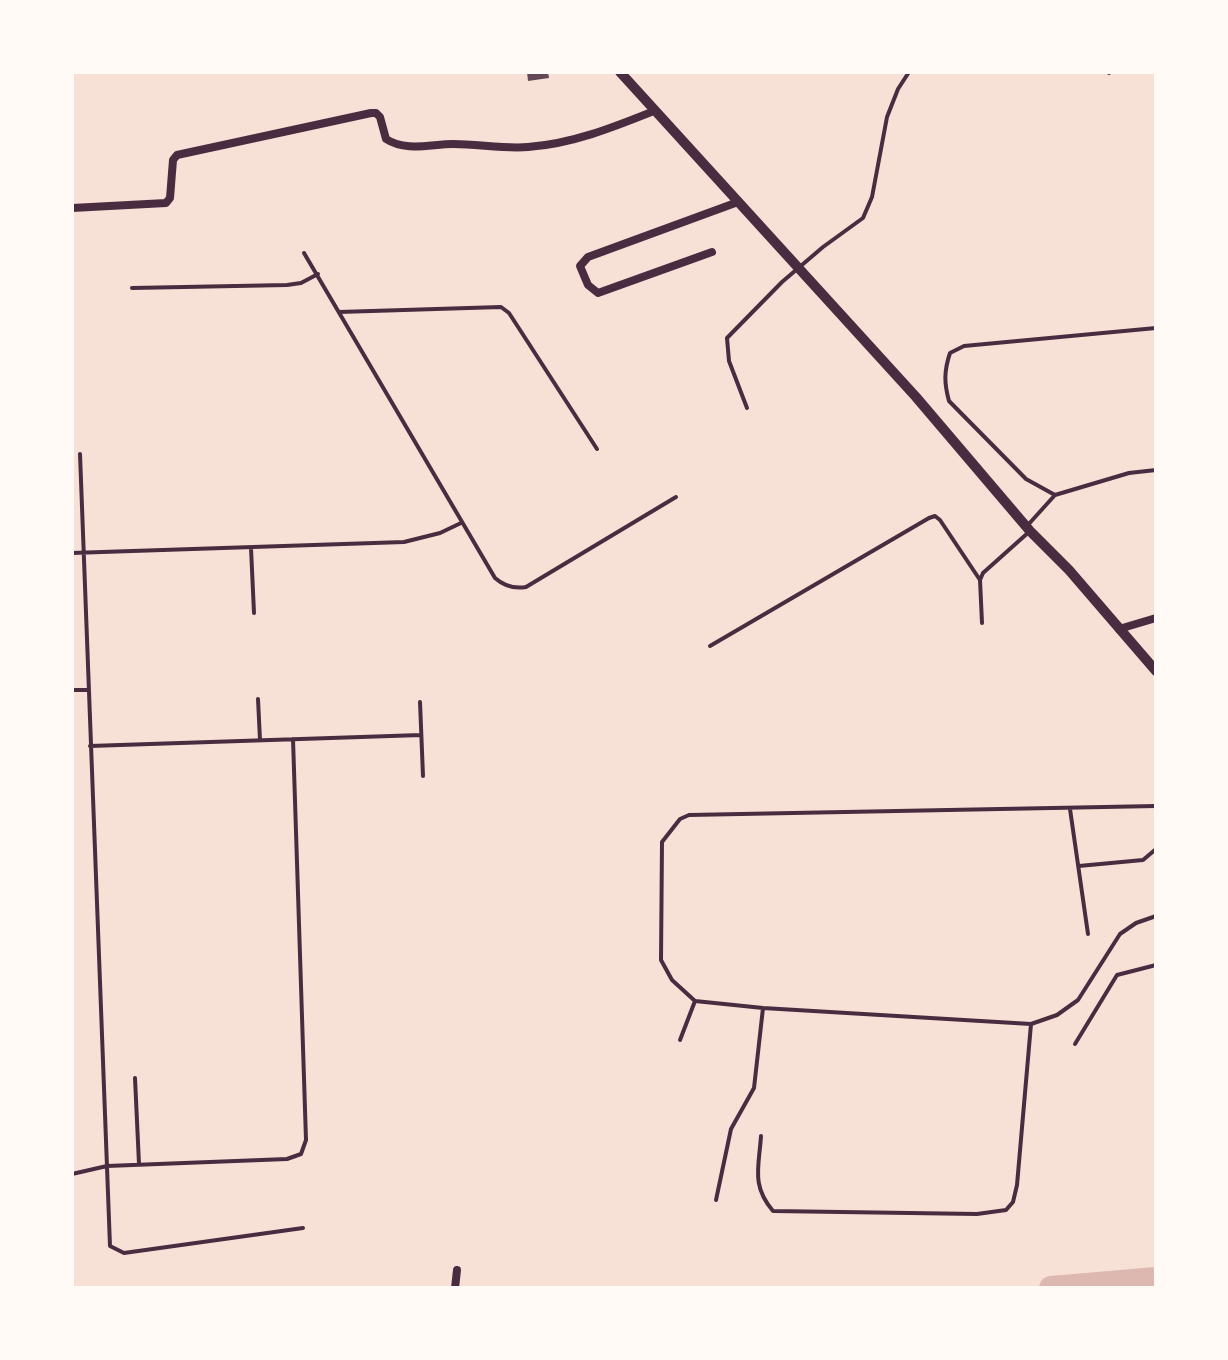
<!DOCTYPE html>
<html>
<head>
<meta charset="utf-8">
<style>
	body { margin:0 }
	#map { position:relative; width:1228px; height:1360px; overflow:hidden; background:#f7e1d7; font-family:"Roboto Condensed",sans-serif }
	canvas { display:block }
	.frame { position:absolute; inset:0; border:74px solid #fffaf5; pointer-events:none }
</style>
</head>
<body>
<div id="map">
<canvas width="1228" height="1360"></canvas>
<div class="frame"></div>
</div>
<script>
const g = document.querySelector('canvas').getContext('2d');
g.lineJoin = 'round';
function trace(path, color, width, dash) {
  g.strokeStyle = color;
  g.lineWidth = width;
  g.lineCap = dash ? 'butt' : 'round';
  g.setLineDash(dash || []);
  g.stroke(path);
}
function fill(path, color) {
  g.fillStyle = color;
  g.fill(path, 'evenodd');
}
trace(new Path2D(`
	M1051,1288L1156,1279`), '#dcb8b0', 24);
fill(new Path2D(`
	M527,72H548L549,78L528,81Z`), '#644757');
trace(new Path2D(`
	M1109,72V73
	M304,253L495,578C504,586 514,589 526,587L676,497
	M132,288L287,285L301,283L318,274
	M339,312L501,307L509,313L597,449
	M747,408L729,361L727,338L782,282L823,247L863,218L872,197L887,117L898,89L909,72
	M80,454L110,1246L124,1253L303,1228
	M1055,495L1026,479L949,401C944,383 944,371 950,353L964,346L1156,328
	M1027,526L1055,495L1129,473L1156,470
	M251,548L254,613
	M72,553L404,542L440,533L461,523
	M982,623L980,580L983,573L1030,531
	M710,646L929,518L935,516L940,520L980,580
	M72,690H88
	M258,699L260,740
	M420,702L423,776
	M90,746L421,735
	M1070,809L1088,934
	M1079,866L1143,860L1156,849
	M1031,1024L763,1008L695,1001L672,980L661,960L662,842L680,819L689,815L1156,806
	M680,1040L695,1001
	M1075,1044L1117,975L1156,965
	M135,1078L139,1164
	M761,1136C759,1167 751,1185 773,1211L977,1214L1006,1210L1013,1202L1017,1185L1031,1024L1057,1015L1078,1000L1120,934L1136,923L1156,916
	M72,1174L107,1166L287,1159L301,1154L306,1140L293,739
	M716,1200L731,1129L754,1088L763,1008`), '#4a2c40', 4);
trace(new Path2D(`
	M72,208L166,203L170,198L173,160L177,155L371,113H376L380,117L386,139C406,152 431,144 453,144C478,144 504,149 528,147C572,144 614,127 654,111
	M712,252L598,293L588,285L580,266L588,257L738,202
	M1119,629L1156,618
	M455,1288L457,1270`), '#4a2c40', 8);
trace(new Path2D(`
	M620,72L916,397L1030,531L1069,570L1156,671`), '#4a2c40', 10);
</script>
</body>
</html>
